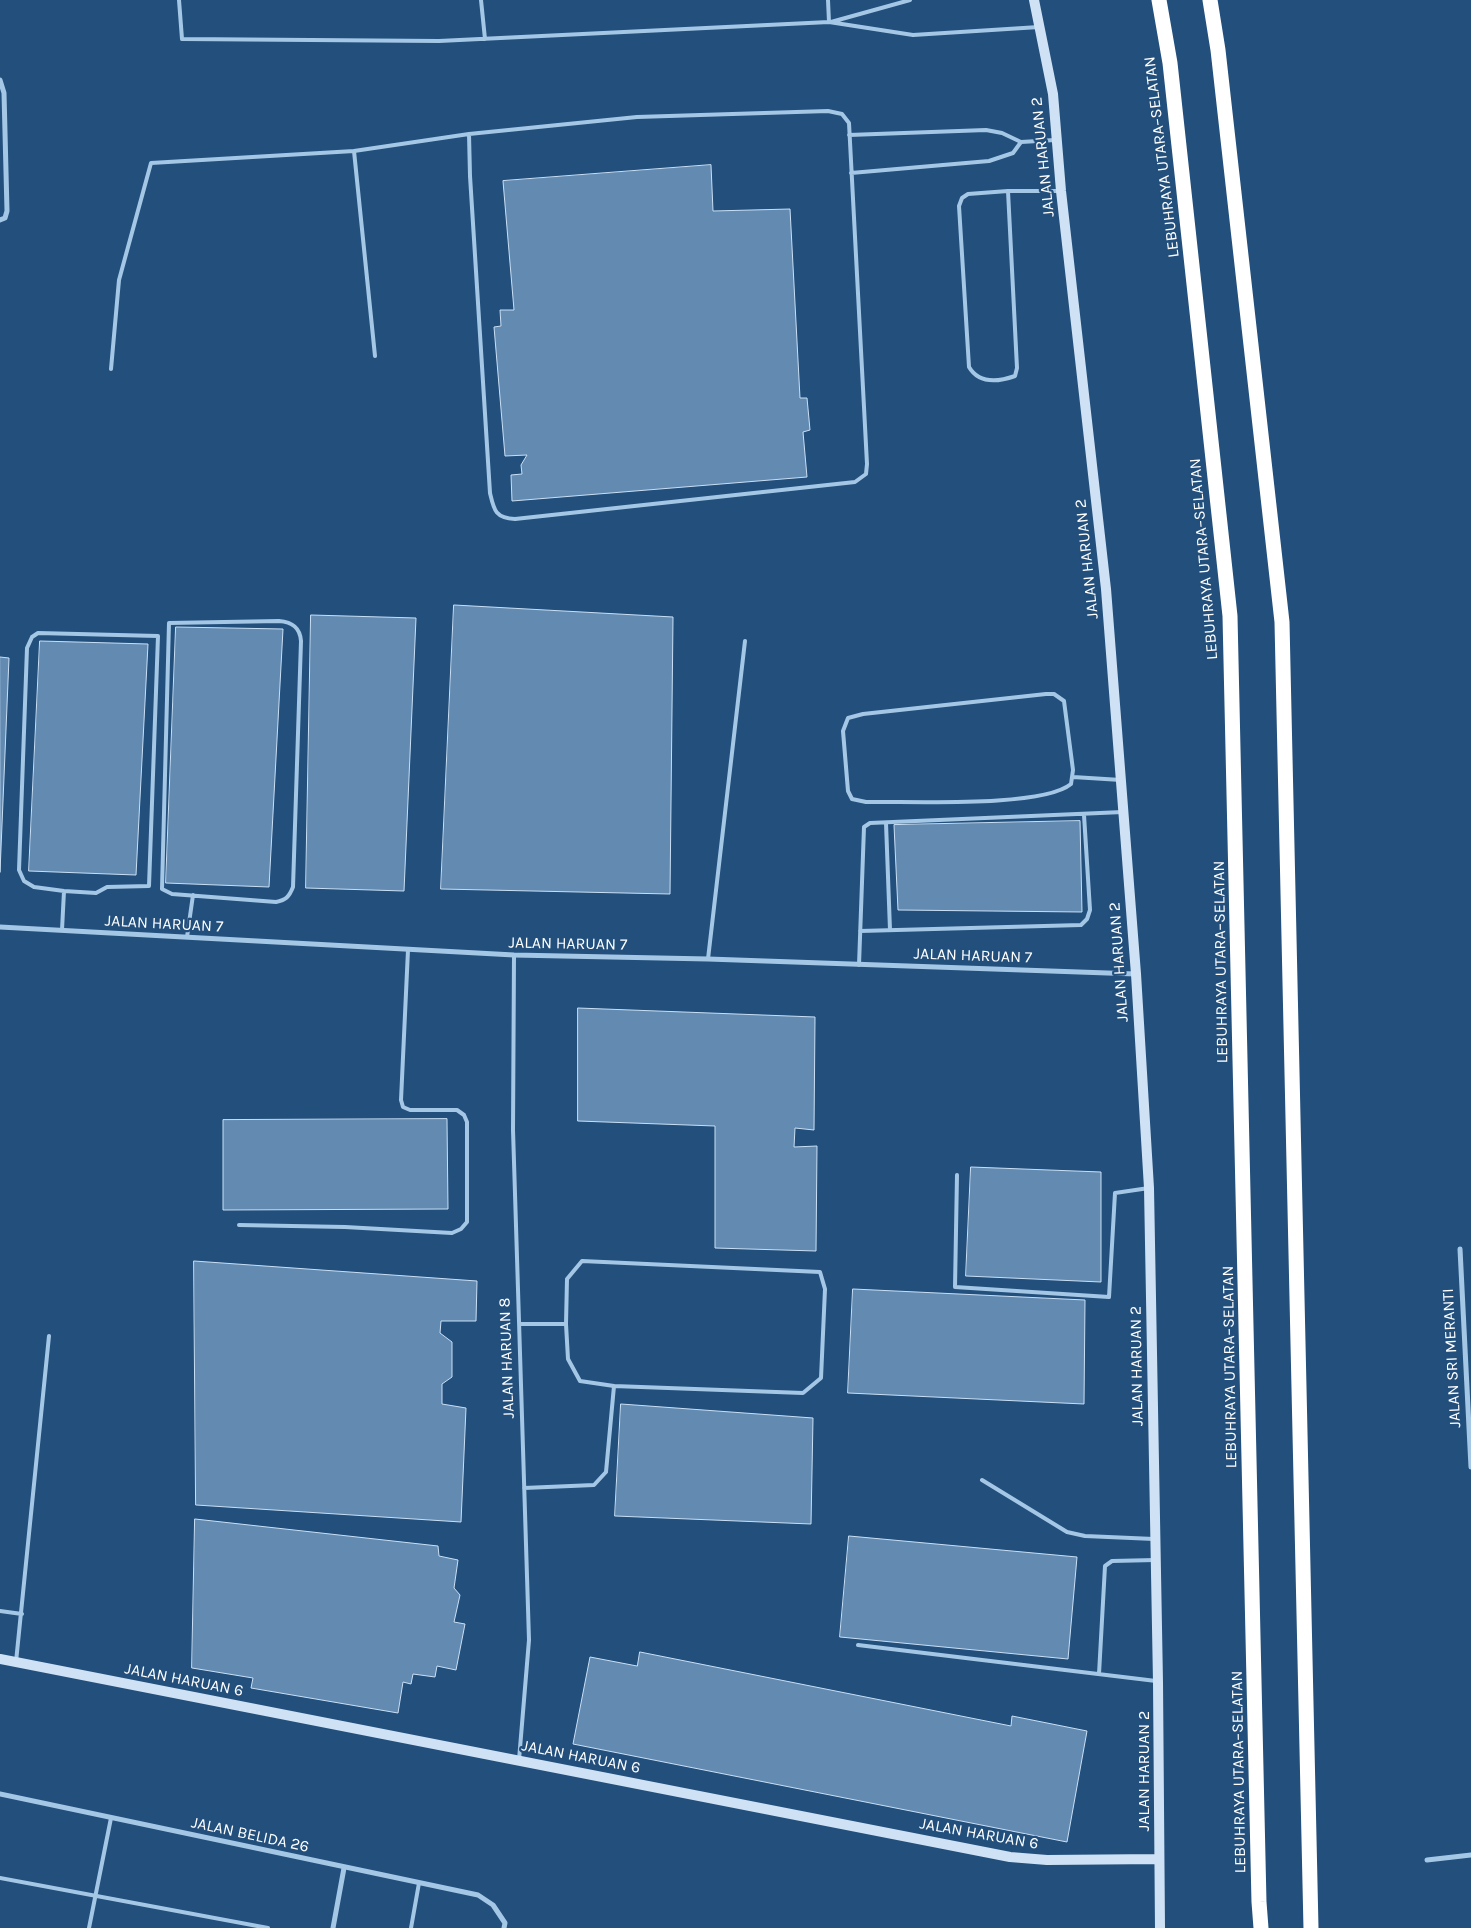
<!DOCTYPE html>
<html>
<head>
<meta charset="utf-8">
<style>
	body { margin:0 }
	canvas { display:block; background:#224f7c }
</style>
</head>
<body>
<canvas width="1471" height="1928"></canvas>
<script>
const g = document.querySelector('canvas').getContext('2d');
g.lineJoin = 'round';
function fill(path, color) {
  g.fillStyle = color;
  g.fill(path, 'evenodd');
}
function trace(path, color, width, dash) {
  g.strokeStyle = color;
  g.lineWidth = width;
  g.lineCap = dash ? 'butt' : 'round';
  g.setLineDash(dash || []);
  g.stroke(path);
}
function drawText(font, color, halo, rows, align = 'center') {
  g.font = font + ' Karla,sans-serif';
  g.lineWidth = 4.5;
  g.setLineDash([]);
  g.textBaseline = 'middle';
  g.strokeStyle = halo;
  g.fillStyle = color;
  for (const [text, x, y, turn = 0] of rows) {
    g.save();
    g.translate(x, y);
    g.rotate((+turn || 0) * Math.PI / 180);
    g.textAlign = isNaN(turn) ? turn : align;
    if (halo) g.strokeText(text, 0, 0);
    g.fillText(text, 0, 0);
    g.restore();
  }
}
const building = new Path2D(`
	M711,165L713,211L790,209L800,398H807L810,430L803,432L807,477L512,501L511,475L522,474L521,465L527,455L505,456L494,327L501,326L500,310H514L503,181Z
	M454,605L673,617L670,894L441,889Z
	M311,615L416,618L404,891L306,888Z
	M176,627L283,629L269,887L166,883Z
	M40,641L148,644L136,875L29,871Z
	M0,657L9,658L0,872Z
	M1080,821L1082,912L898,910L894,825Z
	M578,1008L815,1017L814,1130L795,1128L794,1147L817,1146L816,1251L715,1248V1126L578,1121Z
	M447,1119L448,1209L223,1210V1120Z
	M971,1167L1101,1172V1282L966,1276Z
	M194,1261L477,1281L476,1321H441L440,1333L452,1342V1377L442,1384V1404L466,1408L461,1522L196,1505Z
	M853,1289L1085,1300L1084,1404L848,1393Z
	M621,1404L813,1418L811,1524L615,1516Z
	M195,1519L438,1546L439,1556L458,1560L454,1588L460,1595L454,1622L465,1624L456,1670L437,1666L435,1677L413,1674L411,1684L403,1682L398,1713L251,1688L253,1678L192,1668Z
	M849,1536L1077,1557L1068,1659L840,1637Z
	M640,1652L1011,1726L1012,1716L1087,1731L1067,1842L573,1744L590,1657L637,1666Z`);
fill(building, '#638bb2');
trace(building, '#c9dff5', 1);
trace(new Path2D(`
	M179,0L182,39L439,41L829,22L913,35L1039,27
	M481,0L485,39
	M828,0L829,22
	M831,22L910,0
	M828,111L842,114L849,123L867,464L866,474L855,482L515,519C495,518 494,510 490,493L470,176L469,134L637,117Z
	M849,135L986,130L1002,133L1021,142L1055,140
	M354,151L469,134
	M851,173L989,161L1013,153L1021,142
	M1008,191L968,194L962,198L959,206L969,367C979,384 998,382 1015,376L1017,368L1008,191H1059
	M111,369L119,280L151,163L354,151L375,356
	M279,621C292,622 300,627 301,641L293,887C289,897 286,900 276,902L172,894L162,889L169,623Z
	M38,633L158,636L149,886L107,887L96,893L64,891L34,887L24,881L19,870L27,648L32,637Z
	M1046,694H1054L1064,701L1073,770L1071,784C1042,808 908,801 866,802L852,799L848,791L843,731L848,718L863,714Z
	M1073,777L1121,780
	M886,823L890,930
	M62,930L64,891
	M860,931L1081,925L1087,919L1090,910L1084,815
	M187,937L193,895
	M514,955L513,1130L529,1640L519,1760
	M708,959L745,641
	M859,965L864,827L870,823L1123,812
	M957,1175L955,1287L1109,1297L1115,1193L1149,1188
	M239,1225L345,1227L452,1233L461,1229L467,1222V1122L464,1115L457,1110H410L403,1107L401,1100L408,950
	M519,1324H566L567,1279L582,1261L820,1272L825,1289L821,1378L803,1393L614,1386L606,1472L594,1485L524,1488
	M566,1324L568,1359L580,1381L614,1386
	M982,1480L1067,1532L1085,1536L1154,1539
	M0,1611L22,1614
	M858,1645L1156,1681
	M16,1662L49,1336
	M1099,1674L1105,1566L1112,1561L1155,1560
	M0,1878L268,1928
	M89,1928L111,1818
	M411,1928L419,1883`), '#a5c7e6', 4);
trace(new Path2D(`
	M0,80L4,93L7,211L5,218L0,220
	M0,927L514,955L708,959L1136,974
	M1460,1249L1471,1467
	M0,1794L478,1895L493,1905L505,1923L504,1928
	M1427,1860L1471,1855
	M333,1928L344,1868`), '#a5c7e6', 5);
trace(new Path2D(`
	M1034,0L1053,94L1061,191L1106,589L1136,974L1149,1188L1158,1682L1160,1928
	M0,1659L1010,1857L1047,1860L1159,1859`), '#cfe2f5', 10);
trace(new Path2D(`
	M1159,0L1170,63L1230,616L1259,1902L1261,1928
	M1210,0L1218,50L1282,622L1311,1928`), '#fff', 15);
drawText('16px', '#fff', '#224f7c', [
	["JALAN HARUAN 2",1043,157,-96],
	["LEBUHRAYA UTARA–SELATAN",1162,157,-97],
	["JALAN HARUAN 2",1087,559,-96],
	["LEBUHRAYA UTARA–SELATAN",1204,559,-95],
	["JALAN HARUAN 7",164,924,3],
	["JALAN HARUAN 7",568,944,1],
	["JALAN HARUAN 7",973,956,2],
	["JALAN HARUAN 2",1119,962,-94],
	["LEBUHRAYA UTARA–SELATAN",1221,962,-91],
	["JALAN HARUAN 8",507,1358,-92],
	["JALAN SRI MERANTI",1452,1358,-93],
	["JALAN HARUAN 2",1137,1366,-91],
	["LEBUHRAYA UTARA–SELATAN",1230,1367,-91],
	["JALAN HARUAN 6",184,1680,11],
	["JALAN HARUAN 6",581,1757,11],
	["JALAN HARUAN 2",1144,1771,-90],
	["LEBUHRAYA UTARA–SELATAN",1239,1772,-91],
	["JALAN HARUAN 6",979,1834,10],
	["JALAN BELIDA 26",250,1835,12]
]);
</script>
</body>
</html>
